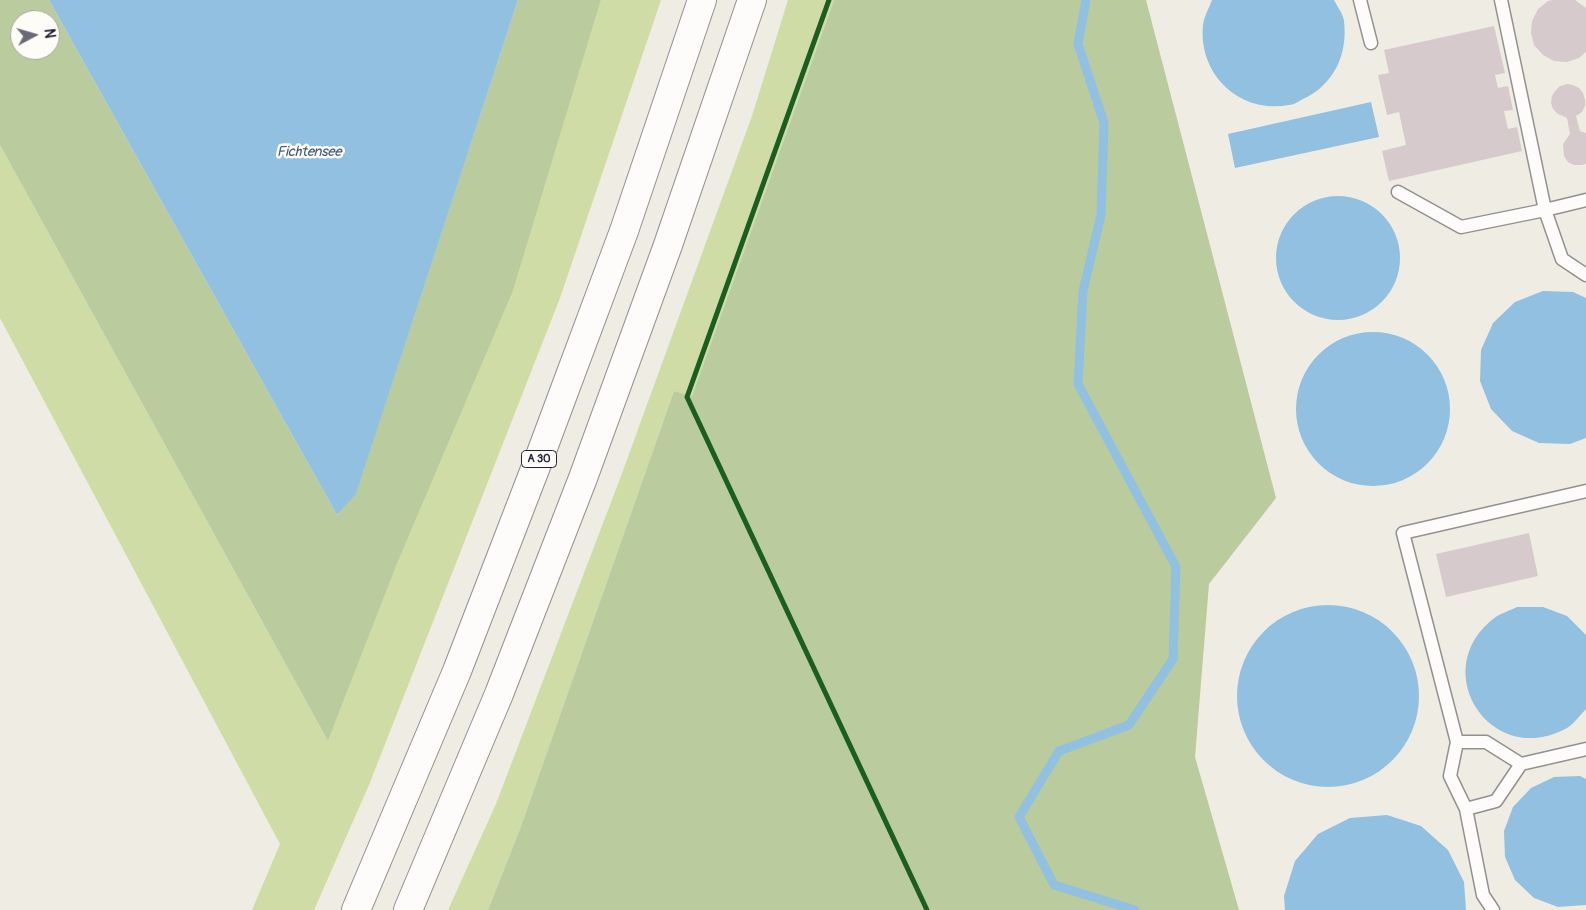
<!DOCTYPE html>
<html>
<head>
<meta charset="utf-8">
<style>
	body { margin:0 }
	#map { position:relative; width:1586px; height:910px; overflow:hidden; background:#efece3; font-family:Pangolin,sans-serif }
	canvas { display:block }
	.north { position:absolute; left:10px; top:10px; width:50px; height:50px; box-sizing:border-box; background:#fdfcf7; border:1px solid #a5a5ac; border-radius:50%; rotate:84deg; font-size:14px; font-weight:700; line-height:20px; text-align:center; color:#22223b }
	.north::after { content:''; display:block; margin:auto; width:18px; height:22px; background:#6a6976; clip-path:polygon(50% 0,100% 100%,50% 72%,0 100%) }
</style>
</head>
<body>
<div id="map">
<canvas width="1586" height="910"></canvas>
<div class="north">N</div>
</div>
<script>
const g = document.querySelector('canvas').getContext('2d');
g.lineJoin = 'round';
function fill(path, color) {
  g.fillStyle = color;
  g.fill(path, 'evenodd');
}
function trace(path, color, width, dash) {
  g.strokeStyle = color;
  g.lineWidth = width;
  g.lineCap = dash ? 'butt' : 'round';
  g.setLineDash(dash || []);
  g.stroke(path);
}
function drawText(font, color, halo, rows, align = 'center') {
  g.font = font + ' Pangolin,sans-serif';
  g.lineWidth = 5;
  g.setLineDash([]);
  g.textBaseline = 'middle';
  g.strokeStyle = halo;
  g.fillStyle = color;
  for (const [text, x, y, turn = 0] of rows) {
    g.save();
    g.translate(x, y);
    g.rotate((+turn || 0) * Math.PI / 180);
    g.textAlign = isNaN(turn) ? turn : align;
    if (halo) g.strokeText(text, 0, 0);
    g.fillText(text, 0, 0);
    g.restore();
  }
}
fill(new Path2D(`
	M601,0H661L560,298L369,785L314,910H252L280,844L0,318V145L328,741L397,564L513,291Z
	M788,0H834L692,396L674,391L520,829L488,910H448L496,804L621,476L752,116Z`), '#cfdca5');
fill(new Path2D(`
	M0,0H49L337,515L356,493L518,0H601L513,291L397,564L328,741L0,145ZM20,20H50V50H20Z
	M834,0H1146L1276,498L1209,584L1195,757L1239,910H488L520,829L674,391L692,396Z`), '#bacc9e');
fill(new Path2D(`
	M49,0H518L356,494L337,515Z
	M1212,0H1334C1337,6 1343,14 1344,21C1348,54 1334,85 1303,99C1299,101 1294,105 1289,105C1240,114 1198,75 1203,25C1204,17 1209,8 1212,0Z
	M1371,102L1379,137L1235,168L1228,134Z
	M1276 258a62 62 0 1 1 124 0a62 62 0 1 1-124 0Z
	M1543,291L1573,292L1586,298V438L1570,444L1539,443L1512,431L1491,409L1480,381L1481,350L1493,323L1515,302Z
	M1296 409a77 77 0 1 1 154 0a77 77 0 1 1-154 0Z
	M1237 696a91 91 0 1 1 182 0a91 91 0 1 1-182 0Z
	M1517,607H1543L1567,616L1586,635V709C1580,715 1574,724 1567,728C1491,770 1427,671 1493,619C1499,614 1509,611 1517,607Z
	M1580,776L1586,779V905L1558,907L1534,898L1515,880L1505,857L1504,831L1513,807L1531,788L1554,777Z
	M1387,815L1421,826L1448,850L1464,882L1466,910H1285L1284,896L1295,861L1318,834L1350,818Z`), '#91c0e0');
trace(new Path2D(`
	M1086,0L1078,44L1104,123L1101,215L1083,291L1078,384L1176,567L1173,659L1129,725L1059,751L1019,817L1054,885L1135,910`), '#91c0e0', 9);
fill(new Path2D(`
	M1552,0H1575L1586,8V52L1579,58L1567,62L1554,61L1543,55L1534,45L1531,33L1532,21L1538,9L1548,1Z
	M1494,26L1505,73L1495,75L1498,88L1508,86L1513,110L1504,111L1508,129L1517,127L1522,151L1389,181L1382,151L1406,145L1399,112L1387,115L1378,75L1389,73L1384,50Z
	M1567,84L1573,85L1579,88L1583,93L1585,100V106L1582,112L1576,116L1580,131L1586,133V164L1581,165H1574L1568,162L1564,156L1563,144L1570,134L1567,118L1558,114L1553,109L1551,103L1552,96L1555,91L1560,86Z
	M1529,533L1538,576L1446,597L1436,554Z`), '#d6cacc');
const lane = new Path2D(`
	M1360,0L1371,43
	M1501,0L1545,210L1586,200
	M1398,192L1461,227L1545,210L1562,259L1586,275
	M1457,742L1450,776L1466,809
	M1521,764L1486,742H1457L1403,533L1586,491
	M1493,910L1483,895L1466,809L1496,801L1521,764L1586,749`);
const highway = new Path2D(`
	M356,910L457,671L540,456L624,231L702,0
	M408,910L499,694L583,478L668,245L752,0`);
trace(lane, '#939190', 15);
trace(highway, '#939190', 30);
trace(lane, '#fdfcfb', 12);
trace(highway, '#fdfcfb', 28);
trace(new Path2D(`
	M829,0L687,397L927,910`), '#1b5e20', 5);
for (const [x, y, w] of [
	[539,459,35]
]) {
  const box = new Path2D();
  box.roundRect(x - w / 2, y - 8.5, w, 17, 4);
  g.fillStyle = '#fdfcf7';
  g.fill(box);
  trace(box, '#22223b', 1);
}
drawText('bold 11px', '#22223b', null, [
	["A 30",539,459]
]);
drawText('italic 14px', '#3e5a7c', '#fdfcf7', [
	["Fichtensee",309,152]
]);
</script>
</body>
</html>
